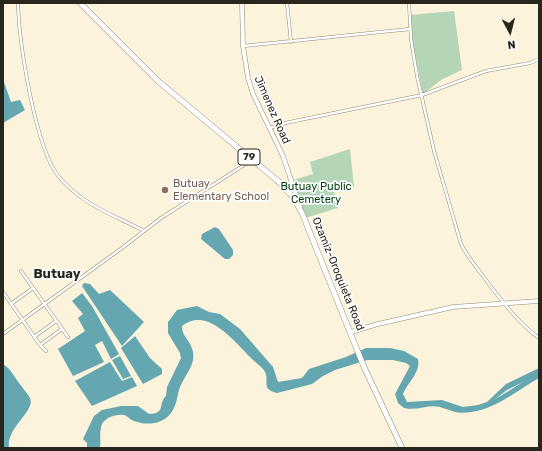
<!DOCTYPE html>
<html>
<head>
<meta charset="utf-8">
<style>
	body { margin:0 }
	#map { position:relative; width:542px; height:451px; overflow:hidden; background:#fbf3dc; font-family:Rubik,sans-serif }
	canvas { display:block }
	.frame { position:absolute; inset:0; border:4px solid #28261d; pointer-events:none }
	.north { position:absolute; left:490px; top:12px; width:40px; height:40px; -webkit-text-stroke:3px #fff; paint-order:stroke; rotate:173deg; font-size:11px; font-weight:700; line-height:16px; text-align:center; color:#28261d }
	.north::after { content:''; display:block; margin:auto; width:14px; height:18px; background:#28261d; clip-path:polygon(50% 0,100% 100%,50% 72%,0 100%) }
</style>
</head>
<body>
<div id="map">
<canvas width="542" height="451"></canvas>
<div class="frame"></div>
<div class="north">N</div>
</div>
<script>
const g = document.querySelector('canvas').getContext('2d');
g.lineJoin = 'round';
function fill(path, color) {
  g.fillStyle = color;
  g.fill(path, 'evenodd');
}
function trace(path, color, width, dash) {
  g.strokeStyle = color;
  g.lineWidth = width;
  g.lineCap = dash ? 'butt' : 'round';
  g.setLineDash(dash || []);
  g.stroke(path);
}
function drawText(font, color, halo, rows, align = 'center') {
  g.font = font + ' Rubik,sans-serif';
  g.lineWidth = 3.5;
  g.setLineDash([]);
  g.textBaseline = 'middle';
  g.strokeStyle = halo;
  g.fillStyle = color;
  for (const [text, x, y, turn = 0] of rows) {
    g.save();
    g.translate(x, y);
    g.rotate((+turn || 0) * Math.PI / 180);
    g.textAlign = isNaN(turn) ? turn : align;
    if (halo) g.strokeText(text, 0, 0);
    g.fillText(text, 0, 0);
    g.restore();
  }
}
fill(new Path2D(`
	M454,11L462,70L441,80L423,94L413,45L411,15Z
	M350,149L354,187L334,190L338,208L305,218L293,180L313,174L310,162Z`), '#b4d5b6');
fill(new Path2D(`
	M3,79L11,102L20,100L25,110L3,123Z
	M215,227L219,229L233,250V255L229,259H225L201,239L202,234Z
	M84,283L90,284L99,294L110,290L144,322L122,346L82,286Z
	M82,293L92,306L119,354L111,359L102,341L95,345L104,362L73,376L58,349L85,331L78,318L83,314L72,301Z
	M197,306L209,312L220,314L240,329L273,367L278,382L302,378L309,369L346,357L366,348H390L404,351L418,359C421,372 408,382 403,394L407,402L442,400L463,407L478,405L487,402L506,384L539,368V374L507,390L487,405L469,410L457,409L437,402L404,408L398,403L395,394L410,366L406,363L393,360H367L335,370L323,376L312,384L277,393C260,389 270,381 265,372C262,366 254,362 250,357C234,341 207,306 182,326C181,337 196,344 193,360C191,370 184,377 180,387C177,396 177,405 171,413C163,424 147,426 134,421C130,420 128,416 124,415C117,414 106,417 102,424C99,431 101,440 100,448H87V443L83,439L94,416L102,410L121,406H138L149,414C166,414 158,403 166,396L167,387L181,358L180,353L168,333V322L177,310Z
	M135,336L150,358L162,369V374L143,384L121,348Z
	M120,356L131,376L123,379L112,360Z
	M110,362L122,381L132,377L137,386L92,406L75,381Z
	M3,364C11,369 13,375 19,383C22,387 27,393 30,398C36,411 6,427 9,448H3Z`), '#65a7b0');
trace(new Path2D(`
	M407,406C418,408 427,402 437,404C445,405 451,409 458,410C488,413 514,389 539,375`), '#65a7b0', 5);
const street = new Path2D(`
	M18,3C19,42 35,148 59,177C84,206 112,214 144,231
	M287,3L291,42
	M409,3L411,39L417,76L434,151L461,244C468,258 479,270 488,283C504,303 518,323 539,338
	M243,46L410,29
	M270,128L285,123L422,95L486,71L530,63L539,59
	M21,271L68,337
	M3,292L40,345L46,351
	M11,304L33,288
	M3,334L122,248L161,218L252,160
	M34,337L56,321
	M40,345L62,329`);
const secondary = new Path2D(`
	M242,3L243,46L248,78L253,94L283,156L300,207
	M351,332L378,324L453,307L539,301`);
const highway = new Path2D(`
	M80,3L158,81L279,182L293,197L302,213L364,367L402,448
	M289,191L294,186`);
trace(street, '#8f8873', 3.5);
trace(secondary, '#8f8873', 5);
trace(highway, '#8f8873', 6);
trace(street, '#fff', 2.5);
trace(secondary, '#fff', 4);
trace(highway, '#fff', 5);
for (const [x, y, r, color] of [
	[165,190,4,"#8d6e63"]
]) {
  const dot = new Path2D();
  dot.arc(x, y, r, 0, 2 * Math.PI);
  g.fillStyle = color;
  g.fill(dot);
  trace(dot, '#fff', 1.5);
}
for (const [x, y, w] of [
	[249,157,22]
]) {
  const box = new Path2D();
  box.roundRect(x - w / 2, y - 8, w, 16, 3);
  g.fillStyle = '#fff';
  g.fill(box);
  trace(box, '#28261d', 1);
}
drawText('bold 10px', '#28261d', null, [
	["79",249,157]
]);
drawText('11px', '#28261d', '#fff', [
	["Jimenez Road",272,110,66],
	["Ozamiz-Oroquieta Road",338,274,68]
]);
drawText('11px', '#785e54', '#fff', [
	["Butuay",173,184],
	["Elementary School",173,197]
], 'left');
drawText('11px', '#003f0f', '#fff', [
	["Butuay Public",316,187],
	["Cemetery",316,200]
]);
drawText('bold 13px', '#28261d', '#fff', [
	["Butuay",57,274]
]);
</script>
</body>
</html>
